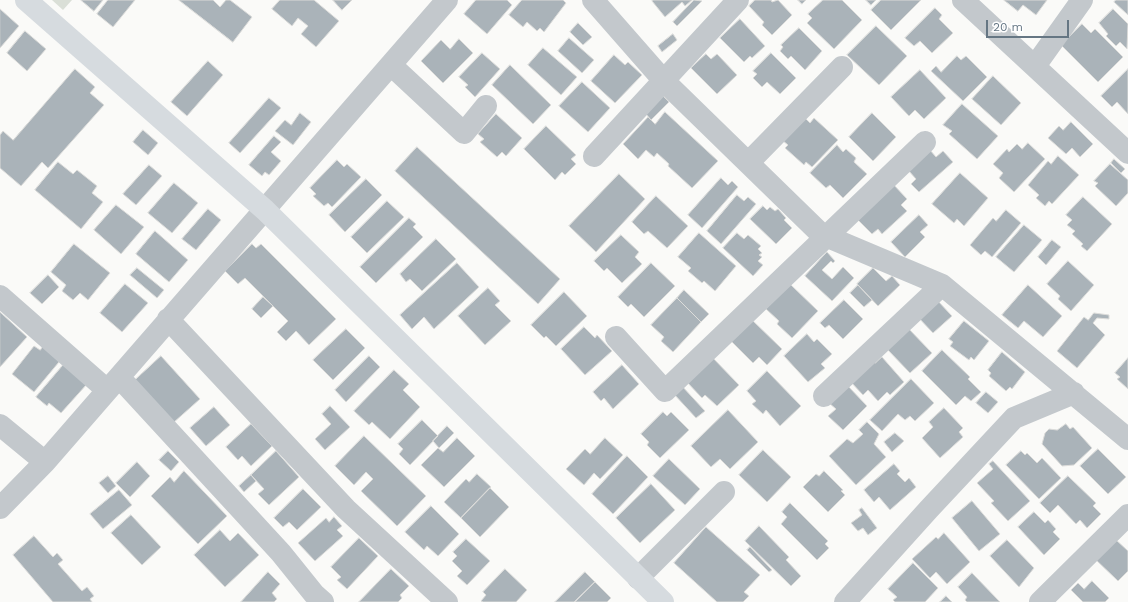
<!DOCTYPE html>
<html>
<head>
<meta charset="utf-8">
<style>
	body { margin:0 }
	#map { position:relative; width:1128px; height:602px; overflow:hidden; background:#fafaf8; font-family:"Work Sans",sans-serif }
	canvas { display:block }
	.scale { position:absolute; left:986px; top:20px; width:83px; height:18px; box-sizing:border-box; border:2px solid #657683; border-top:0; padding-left:5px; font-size:12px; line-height:14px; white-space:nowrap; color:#657683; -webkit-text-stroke:3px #fff; paint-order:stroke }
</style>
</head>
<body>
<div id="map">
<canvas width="1128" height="602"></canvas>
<div class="scale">20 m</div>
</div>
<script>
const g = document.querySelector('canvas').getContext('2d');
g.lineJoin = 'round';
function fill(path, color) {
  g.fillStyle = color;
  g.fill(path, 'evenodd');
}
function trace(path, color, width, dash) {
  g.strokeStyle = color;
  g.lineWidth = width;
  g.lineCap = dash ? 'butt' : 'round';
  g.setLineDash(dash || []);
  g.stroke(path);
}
fill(new Path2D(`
	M52,0H72L63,10Z`), '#dadfd7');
const building = new Path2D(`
	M81,0H103L94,11Z
	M108,0H135L113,27L97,14Z
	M179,0H213L220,7L226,0H230L252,17L233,42Z
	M280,0H314L339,21L316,47L301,34L308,26L298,18L292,26L272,9Z
	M333,0H352L342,10Z
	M476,0H507L512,5L487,34L464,14Z
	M522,0H563L566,3L544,32L540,28L537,31L527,22L523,27L509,15Z
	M653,0H692L685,6L682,2L665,17L652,1Z
	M694,0L702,1L677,26L673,22Z
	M755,0H771L772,2L778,0L792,15L772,35L762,25L764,22L749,6Z
	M798,0H806L802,4Z
	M823,0H842L862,20L834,49L807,23L812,18L808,14Z
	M866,0H876L871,5Z
	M881,0H921L891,30L871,10Z
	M1004,0H1047L1036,15L1023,5L1018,11Z
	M1116,0H1128V15L1114,2Z
	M935,8L942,15L939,19L953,33L932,53L920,41L914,46L905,38Z
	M0,9L19,26L0,48Z
	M1113,9L1128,24L1127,49L1120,42L1116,46L1106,36L1108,34L1099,23Z
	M740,19L765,46L752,58L750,56L744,62L720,38Z
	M578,23L592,37L583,45L570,32Z
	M1082,24L1091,33L1095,29L1123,57L1098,82L1061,45Z
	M876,26L907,56L879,85L847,55Z
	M799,28L822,51L805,70L791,56L788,59L780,51L783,47L781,45Z
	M25,31L46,49L27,71L7,53Z
	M673,34L677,40L662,52L658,46Z
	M569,38L594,60L582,73L558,51Z
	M459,39L473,53L443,83L421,61L441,40L450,49Z
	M543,48L577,77L561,95L528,65Z
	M482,53L500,69L475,97L465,87L468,85L459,77Z
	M771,53L796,78L780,94L767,82L762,87L753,78L757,74L753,71Z
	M706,54L711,59L717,54L737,75L717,94L691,68Z
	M614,55L625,65L628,62L642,75L615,103L591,81Z
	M957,56L961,60L966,56L987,77L963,101L931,71L936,66L941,72Z
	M208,61L223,75L187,116L171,102Z
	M510,65L551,105L533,124L492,85Z
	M75,69L95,87L90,93L104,105L48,168L42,162L21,186L0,168V135L3,131L13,140Z
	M1128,69V114L1117,102L1112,107L1101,96Z
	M920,70L946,98L924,119L915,110L909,116L891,97Z
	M993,76L1021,103L1001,125L972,99Z
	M582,82L610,108L588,132L559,106Z
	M663,96L669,102L651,120L646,114Z
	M269,98L281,108L240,153L229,143Z
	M962,104L998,136L977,159L949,134L952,131L943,125Z
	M665,112L718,161L692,188L668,166L669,164L657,153L654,157L646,150L638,159L623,144L648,117L655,124Z
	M300,113L311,122L293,145L275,131L285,120L291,125Z
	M872,113L896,137L873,161L849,137Z
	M496,114L522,138L506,156L502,152L497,157L480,142L484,139L478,134Z
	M804,117L810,123L814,118L838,140L812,167L806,162L804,165L785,148L788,145L782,140Z
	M1071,122L1093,144L1080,157L1072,148L1066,154L1048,138L1059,126L1063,130Z
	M546,126L576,155L571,159L576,164L565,175L562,172L555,180L524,149Z
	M143,130L158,143L148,155L133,142Z
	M274,136L281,142L271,152L281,161L269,175L265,172L262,176L249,165Z
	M1028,143L1045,159L1014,192L999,178L1003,173L993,164L1007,149L1009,152L1017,144L1022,149Z
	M837,145L843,152L846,149L856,158L854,162L867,174L843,198L830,185L826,188L810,173Z
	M417,147L560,279L538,304L395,171Z
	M930,150L936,157L943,151L953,162L919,192L911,184L916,179L908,170Z
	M1058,156L1079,175L1052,204L1049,201L1045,206L1036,198L1039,195L1028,185L1048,161L1051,164Z
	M1114,159L1125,169L1121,173L1111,163Z
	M337,160L344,167L347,164L361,177L332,207L328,203L324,206L313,196L316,194L310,188Z
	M58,162L73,174L77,170L97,186L92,193L103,202L81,229L35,190Z
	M1110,164L1128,180V193L1116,206L1095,186L1098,183L1094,181Z
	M149,165L162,176L136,205L123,194Z
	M960,173L988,198L964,226L957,219L954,223L932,204Z
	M619,174L645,199L596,252L569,226Z
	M721,178L728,185L732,181L738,187L702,228L688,215Z
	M366,179L382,195L345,232L329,215Z
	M174,183L198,203L172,233L148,213Z
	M893,184L907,199L901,205L907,211L882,234L878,229L872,234L857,219Z
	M737,195L744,201L748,197L756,204L721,244L707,231Z
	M656,196L688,226L667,248L648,231L644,234L632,222Z
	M1083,197L1112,224L1087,251L1081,246L1083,244L1072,234L1075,231L1067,225L1072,220L1066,215Z
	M387,201L404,217L367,253L351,237Z
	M116,205L144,227L121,254L94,230Z
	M763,206L767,210L770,207L775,211L778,209L786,218L784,220L792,228L776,244L750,219Z
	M208,209L221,220L196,250L182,239Z
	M1006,210L1021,223L992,257L985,251L981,255L970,245L993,218L996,221Z
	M919,215L928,225L920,232L925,237L905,257L891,242Z
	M409,218L416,224L413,227L423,237L376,283L360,267Z
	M1024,225L1042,240L1014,272L996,257Z
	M155,231L188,260L169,282L136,254Z
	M699,233L736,266L715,291L704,281L702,283L688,271L691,268L678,257Z
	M737,233L744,239L748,235L761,246L758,249L762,253L759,255L762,257L758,261L763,265L753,276L723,248Z
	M621,235L639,252L635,257L642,264L622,283L607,268L604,271L594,261Z
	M436,239L456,259L422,291L410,279L406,282L400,274Z
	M1052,240L1061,247L1046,265L1038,257Z
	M74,244L110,273L88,300L80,293L73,300L62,291L66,285L51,272Z
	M252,244L256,248L261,244L336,319L309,345L296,331L286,341L277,332L288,321L245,278L238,284L225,271Z
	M827,252L835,261L833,263L831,261L822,270L832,279L843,267L854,278L832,301L805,276Z
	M1068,261L1094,285L1071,311L1058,299L1060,296L1047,284Z
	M457,263L479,287L434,329L424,317L412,329L400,315Z
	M651,263L675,286L644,317L631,304L628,307L618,297Z
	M137,268L164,290L157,298L130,275Z
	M873,268L886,281L892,276L900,285L878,306L857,284Z
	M48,275L59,287L42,304L30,293Z
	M125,284L148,303L122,332L100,313Z
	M790,284L818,311L792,338L777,324L779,321L766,309Z
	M858,285L872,300L864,307L850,293Z
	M1028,285L1062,316L1043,337L1024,321L1018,328L1002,315Z
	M488,288L500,301L495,305L511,321L485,345L458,316Z
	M684,290L709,314L701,322L677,298Z
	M564,292L587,316L556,346L546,336L544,338L531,325Z
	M263,297L273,306L261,318L252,309Z
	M677,298L701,322L673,352L661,341L664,337L651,325Z
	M844,300L863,319L843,339L829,325L825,328L820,323Z
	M937,300L952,316L933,333L916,315Z
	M0,312L27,337L0,367Z
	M1094,313L1109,315V319L1097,318L1093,323L1105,335L1077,368L1057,351L1084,317L1088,320Z
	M749,317L782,349L767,365L759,357L753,363L728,338Z
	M964,321L989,341L974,360L971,357L969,360L950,346L953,342L949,339Z
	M584,327L595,338L597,335L612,351L585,375L561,349Z
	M907,327L932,353L910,373L886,348Z
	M346,329L365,348L333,380L313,360Z
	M807,334L814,342L817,339L832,354L821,364L825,368L808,382L784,356Z
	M44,345L59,362L34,392L12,374L34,346L40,350Z
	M942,350L970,377L968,379L981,392L971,401L965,396L956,405L922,371Z
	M1002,352L1025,372L1012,389L1010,387L1006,391L989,376L991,373L988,370Z
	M161,356L200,399L173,423L134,381Z
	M369,356L380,367L346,402L335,390Z
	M711,356L739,385L717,406L705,395L702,398L685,380Z
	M882,357L904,382L890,395L887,392L878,401L868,390L863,395L849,380L871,359L875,363Z
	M1128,358V389L1117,379L1120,377L1115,373Z
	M64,364L87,384L61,413L49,403L47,406L36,397Z
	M622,365L639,384L613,409L604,398L601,401L593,392Z
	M394,370L409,384L403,390L420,407L390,439L372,422L369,425L354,411Z
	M767,371L801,406L780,426L766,410L763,414L752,404L756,401L747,391Z
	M911,379L934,403L915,421L910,416L905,420L898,414L882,431L870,420Z
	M681,385L705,411L696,418L673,393Z
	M847,385L867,406L843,430L828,416L836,409L829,403Z
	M986,392L998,402L988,413L976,403Z
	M330,406L350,427L325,450L315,439L331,424L322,414Z
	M214,407L230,425L206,446L190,428Z
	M944,408L963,428L959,432L963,437L940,458L922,438L933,427L929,422Z
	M728,410L758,442L730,469L720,459L711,467L691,446Z
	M663,412L667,416L671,412L689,430L660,458L647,445L649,442L641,434Z
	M422,420L438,436L410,465L399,454L403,449L398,444Z
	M867,422L879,434L874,444L886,457L856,485L829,456L847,439L853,443L863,434L859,430Z
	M251,424L272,446L251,466L242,456L238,460L226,447Z
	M1066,424L1070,429L1073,427L1092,448L1074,465L1062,466L1042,444L1045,433L1049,429L1057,430Z
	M447,426L454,433L439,448L433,441Z
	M895,433L904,441L892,452L884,442Z
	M364,436L426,496L397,526L361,491L373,479L366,472L354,485L335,466Z
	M457,438L475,456L444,487L421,465L438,448L443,452Z
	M605,438L623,455L600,479L594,473L584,485L566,469L585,449L590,454Z
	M1098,449L1126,477L1108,494L1080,466Z
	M763,450L791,477L767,502L739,475Z
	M168,451L179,462L171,471L159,460Z
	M276,451L299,477L269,505L258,494L264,489L251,475Z
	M1021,451L1025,455L1027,453L1037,463L1042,458L1061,478L1039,499L1006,465Z
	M627,456L648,477L613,514L592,494Z
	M669,459L700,489L685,505L653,476Z
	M993,461L1030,501L1008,521L991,503L994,501L977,483L993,469L989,464Z
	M137,462L150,476L130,497L116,483Z
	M894,464L900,471L897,474L905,482L909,478L916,487L890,510L879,497L874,502L864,490Z
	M184,471L227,516L198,544L151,496L170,477L174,482Z
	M824,471L843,490L841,491L845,495L828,512L803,487L816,474L819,476Z
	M477,474L491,487L461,518L444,502L466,479L469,482Z
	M251,475L256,481L244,492L239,486Z
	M108,476L116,486L108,493L99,483Z
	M1068,476L1096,503L1093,506L1101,514L1087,528L1080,520L1076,524L1058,505L1050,513L1040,503Z
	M651,484L675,510L640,543L616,518Z
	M490,488L509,507L480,537L461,518Z
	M303,489L321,507L297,530L289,522L283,527L274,518Z
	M119,490L132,505L103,529L90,514Z
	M972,501L1000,534L979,551L952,518Z
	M790,503L828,541L825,544L829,548L817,560L781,524L787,517L782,512Z
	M431,506L459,534L438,556L427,546L424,550L405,532Z
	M862,508L877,528L868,535L863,528L858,531L851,523L862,515L859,510Z
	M1034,512L1045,523L1048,520L1056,529L1053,532L1060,539L1044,555L1018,527Z
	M131,515L161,547L142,565L111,533Z
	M334,517L342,526L337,530L343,536L315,561L298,543L326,518L329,522Z
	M759,526L789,557L786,560L801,576L791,586L745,541Z
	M706,527L760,575L744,592L749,596L743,602H717L674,563Z
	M220,530L230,541L238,533L259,555L225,587L194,555Z
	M944,533L970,562L947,584L936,572L930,578L912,559L936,537L938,539Z
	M34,536L53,557L57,553L63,560L58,564L82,591L87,587L94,596L90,599L92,602H53L13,555Z
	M359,538L378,556L347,589L337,580L341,577L331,567Z
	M1114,538L1128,551V571L1118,581L1094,558Z
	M466,539L490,561L467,585L457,576L462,571L452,561L457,556L453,552Z
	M1007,540L1034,568L1019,587L990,556Z
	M750,547L772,570L769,572L747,550Z
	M913,563L938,588L925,602H895L893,600L897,597L888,589Z
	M391,569L409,586L400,595L402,598L398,602H359Z
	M505,569L527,590L516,602H483L481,601L486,595L483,592Z
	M268,572L280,584L272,593L277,599L274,602H241Z
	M585,572L595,582L574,602H555Z
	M972,573L1000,602H967L965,600L967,597L958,587Z
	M1092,581L1109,598L1105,602H1083L1071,590L1078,583L1084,589Z
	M595,582L611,598L607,602H575Z
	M946,596L952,602H940Z`);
fill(building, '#aab3b9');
trace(building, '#dcdcda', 1);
trace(new Path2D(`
	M593,0L664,81L821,234L942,285L1128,439
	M963,0L1128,153
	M391,65L464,133L486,106
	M1035,66L1082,0
	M594,156L738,0
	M748,163L842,67
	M0,296L107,390
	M168,319L346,509L447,602
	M616,337L665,391L925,142
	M119,377L281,553L314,594L323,602
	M824,396L942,285
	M0,425L45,462
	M0,508L45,462L447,0
	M638,578L724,492
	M845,602L929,509L1014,418L1074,393
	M1040,602L1128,515`), '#c3c8cc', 22);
trace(new Path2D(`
	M26,0L265,210L663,602`), '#d6dbdf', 22);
</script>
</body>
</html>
